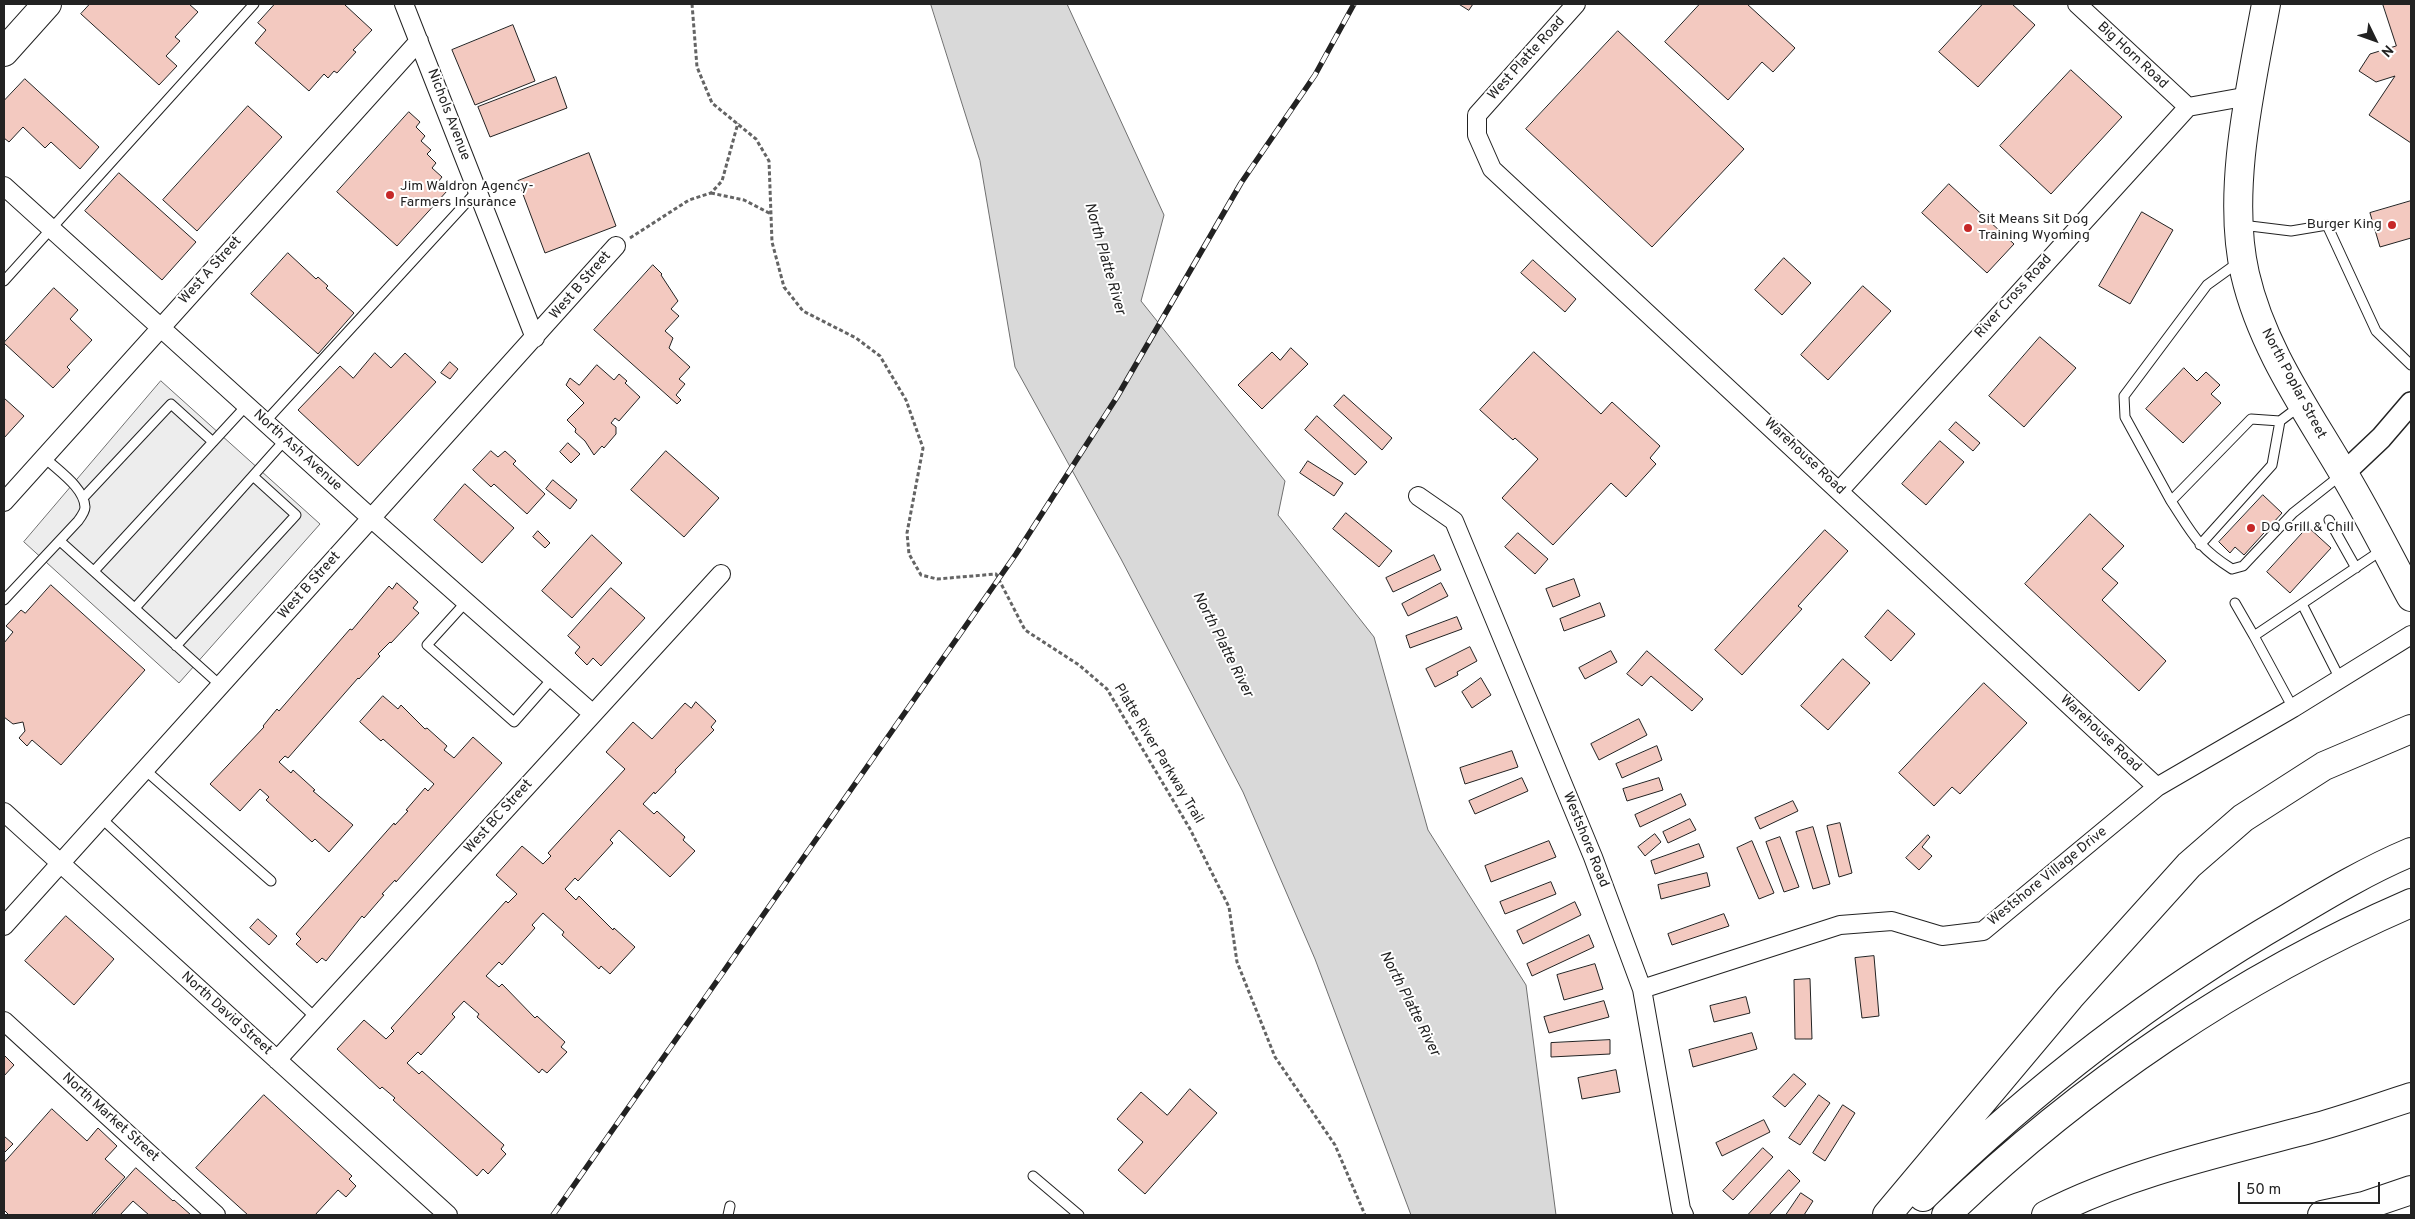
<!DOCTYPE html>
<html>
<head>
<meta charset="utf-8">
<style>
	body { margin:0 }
	#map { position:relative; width:2415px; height:1219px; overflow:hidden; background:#fff; font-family:Overpass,sans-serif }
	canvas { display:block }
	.frame { position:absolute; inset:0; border:5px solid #222; pointer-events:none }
	.north { position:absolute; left:2350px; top:15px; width:50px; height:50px; -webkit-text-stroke:4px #fff; paint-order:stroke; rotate:132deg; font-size:14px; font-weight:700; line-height:20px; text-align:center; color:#222 }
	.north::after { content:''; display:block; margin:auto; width:18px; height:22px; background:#222; clip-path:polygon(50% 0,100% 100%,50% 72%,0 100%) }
	.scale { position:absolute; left:2238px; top:1182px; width:142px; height:22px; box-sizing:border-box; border:2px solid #222; border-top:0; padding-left:6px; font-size:15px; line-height:18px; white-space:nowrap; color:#222; -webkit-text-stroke:4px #fff; paint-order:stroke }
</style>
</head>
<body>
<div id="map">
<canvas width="2415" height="1219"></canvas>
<div class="frame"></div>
<div class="north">N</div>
<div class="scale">50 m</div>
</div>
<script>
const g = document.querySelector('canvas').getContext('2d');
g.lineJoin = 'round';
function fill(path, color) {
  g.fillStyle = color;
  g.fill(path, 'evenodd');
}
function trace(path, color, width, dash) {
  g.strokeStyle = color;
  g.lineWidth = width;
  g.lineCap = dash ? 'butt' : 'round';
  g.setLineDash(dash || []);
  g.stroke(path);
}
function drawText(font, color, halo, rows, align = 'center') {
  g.font = font + ' Overpass,sans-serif';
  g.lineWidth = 4;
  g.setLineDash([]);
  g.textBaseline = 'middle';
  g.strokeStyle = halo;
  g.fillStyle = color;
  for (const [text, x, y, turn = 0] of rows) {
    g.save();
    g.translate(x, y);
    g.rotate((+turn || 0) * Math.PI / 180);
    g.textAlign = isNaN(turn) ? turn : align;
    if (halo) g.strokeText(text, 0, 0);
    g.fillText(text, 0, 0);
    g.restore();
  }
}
const parking = new Path2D(`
	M161,381L320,524L179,683L24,542Z`);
fill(parking, '#ededed');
trace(parking, '#6f6f6f', 1);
const water = new Path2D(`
	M931,4H1067L1164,215L1141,301L1285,481L1278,515L1374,637L1428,830L1526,985L1556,1215H1411L1315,959L1243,792L1121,559L1015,367L980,161Z`);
fill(water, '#d9d9d9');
trace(water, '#6f6f6f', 1);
const building = new Path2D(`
	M90,4H189L198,12L175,37L180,41L166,56L177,66L159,85L81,14Z
	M275,4H346L345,5L372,30L353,50L356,52L337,73L334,71L328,78L324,74L309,91L255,43L266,30L258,23Z
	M1459,4H1473L1469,10Z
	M1700,4H1747L1795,48L1773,72L1762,62L1728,100L1665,42Z
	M1983,4H2012L2035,25L1978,87L1939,52Z
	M2383,4H2411V143L2369,115L2395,76L2376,82L2359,71L2370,54L2396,46Z
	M513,25L535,81L475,105L452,50Z
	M1618,31L1744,149L1652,247L1526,129Z
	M2071,70L2122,117L2051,194L2000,146Z
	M556,77L567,108L490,137L478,107Z
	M25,79L99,147L80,169L51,142L45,148L23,127L9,142L4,138V101Z
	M248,106L282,137L197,231L163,200Z
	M409,112L420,122L416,127L425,136L421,141L431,150L427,154L436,163L432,168L442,177L438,182L447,191L397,246L337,192Z
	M589,153L616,226L545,253L518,181Z
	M119,173L196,242L162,280L85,211Z
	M1949,184L2014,244L1987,273L1922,213Z
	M2411,201V238L2380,247L2370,213Z
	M2142,212L2173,230L2130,304L2099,286Z
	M288,253L316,279L318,277L328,286L326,288L354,313L318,354L251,294Z
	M1784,258L1811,283L1782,315L1755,290Z
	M1533,260L1576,299L1565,312L1521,273Z
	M653,265L662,274L661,275L678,301L671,309L679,316L665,331L673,338L669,348L690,367L679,379L685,384L676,395L681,400L677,404L594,330Z
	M1863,286L1891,311L1828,380L1801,355Z
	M54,288L78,310L70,319L92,340L67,367L70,370L53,388L4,343Z
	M2040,337L2076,368L2024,427L1989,396Z
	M1291,348L1308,364L1262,409L1238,385L1272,352L1280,360Z
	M1534,352L1601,414L1612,402L1660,446L1650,458L1656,464L1626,497L1611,483L1553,545L1502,498L1538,459L1515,438L1513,440L1480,410Z
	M375,353L391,368L405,353L436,382L358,466L298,410L340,366L353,378Z
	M450,362L458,369L450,379L441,373Z
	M597,365L614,380L619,374L627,381L625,383L640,397L619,421L615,418L611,423L616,427V434L604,448L602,446L594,455L585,441L575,432L576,429L567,420L584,403L566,385L570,378L579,385Z
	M2184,368L2197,381L2206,372L2220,385L2211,394L2221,403L2183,443L2146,409Z
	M1344,395L1392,438L1382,450L1334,406Z
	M4,398L24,416L4,438Z
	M1317,416L1367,462L1355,475L1305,430Z
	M1956,422L1980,443L1973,451L1949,430Z
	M1940,441L1964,462L1926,505L1902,484Z
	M568,443L580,454L571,463L560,452Z
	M491,451L498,457L505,451L516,461L513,464L545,494L527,514L494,484L491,487L473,470Z
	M666,451L719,498L684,537L631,490Z
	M1308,461L1343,483L1334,496L1300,473Z
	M553,480L577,500L570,509L546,489Z
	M465,484L514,528L482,563L434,520Z
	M2263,495L2282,513L2244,555L2235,547L2230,553L2219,542Z
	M1346,513L1392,551L1379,567L1333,529Z
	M2090,514L2124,546L2102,569L2118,583L2102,600L2166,661L2139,691L2025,584Z
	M2308,527L2331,548L2290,593L2267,572Z
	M1825,530L1848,551L1798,606L1802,609L1742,675L1715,650Z
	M538,531L550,543L545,548L533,537Z
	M1518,533L1548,559L1535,574L1505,547Z
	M592,535L622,563L572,618L542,591Z
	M1434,555L1441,570L1393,592L1386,578Z
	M1574,579L1580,596L1553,607L1546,589Z
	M397,583L418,602L413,608L419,613L391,643L390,642L378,654L380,656L359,679L358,678L288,758L285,756L279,762L291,773L293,770L315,790L313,791L353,825L329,852L315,839L312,842L266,800L269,797L260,789L240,811L210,784L264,727L263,726L277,709L279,711L350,629L352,630L389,586L392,589Z
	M1441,583L1448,596L1408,616L1402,604Z
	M51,585L145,670L61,765L32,740L27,746L19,738L25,731L23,722L13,724L4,717V643L13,632L6,626L21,610L25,613Z
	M611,588L645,618L601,666L593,658L587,665L575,653L580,647L568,636Z
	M1600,603L1605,616L1564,631L1560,619Z
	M1888,610L1915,634L1891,661L1865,637Z
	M1457,617L1462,629L1410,648L1406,636Z
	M1470,647L1477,661L1457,672L1458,675L1435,687L1426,669Z
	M1611,651L1617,662L1585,679L1579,668Z
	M1647,651L1703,699L1692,711L1651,676L1642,686L1627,674Z
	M1843,659L1870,683L1828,730L1801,706Z
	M1481,678L1491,695L1472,708L1462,692Z
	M1984,683L2027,723L1960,794L1952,787L1934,806L1899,773Z
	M383,696L398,709L401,705L425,729L427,728L447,746L444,750L454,758L473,737L502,763L396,882L395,880L382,894L384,895L364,918L362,916L326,961L322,958L317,963L296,944L301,939L296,934L394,823L395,825L408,811L406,810L425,788L428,791L434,784L383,739L381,741L360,722Z
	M696,702L716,721L711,727L714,730L675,770L676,772L655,794L654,792L643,804L654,814L657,811L685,837L683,840L695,851L670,877L619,830L610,840L613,843L578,881L575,878L565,889L576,900L579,896L613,930L614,928L635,947L610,974L601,966L599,969L562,935L564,932L543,913L532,925L535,928L502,965L499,962L486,976L499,987L502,984L535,1018L537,1016L565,1042L561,1047L567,1052L547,1073L542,1069L539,1073L477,1017L479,1014L464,1001L452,1014L455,1017L421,1055L418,1052L407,1063L419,1074L422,1071L504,1145L501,1149L506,1154L488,1174L483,1169L477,1176L393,1100L395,1098L382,1087L380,1089L337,1049L364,1020L386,1039L394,1031L391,1028L506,901L508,903L517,894L496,875L522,846L543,864L551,856L548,853L625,769L606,752L633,722L652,739L685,703L691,708Z
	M1639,719L1647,735L1599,760L1591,744Z
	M1657,746L1662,760L1622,778L1616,764Z
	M1512,751L1518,767L1465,784L1460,768Z
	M1522,778L1528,791L1475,814L1469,801Z
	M1659,778L1663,790L1627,801L1623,789Z
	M1681,794L1686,805L1640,827L1635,815Z
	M1793,801L1798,811L1760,829L1755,818Z
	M1690,819L1696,830L1668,843L1663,832Z
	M1840,823L1852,873L1839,877L1827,826Z
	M1813,827L1830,884L1813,889L1796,832Z
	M1655,834L1661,842L1645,856L1638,847Z
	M1928,835L1930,837L1922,847L1932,856L1919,870L1906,858Z
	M1780,837L1799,887L1784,892L1766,842Z
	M1549,841L1556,857L1491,882L1485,866Z
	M1752,841L1774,893L1759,899L1737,848Z
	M1699,844L1704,857L1655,874L1651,861Z
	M1707,873L1710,886L1661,899L1658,885Z
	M1551,882L1556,894L1505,914L1500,902Z
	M1575,902L1581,915L1523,944L1517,931Z
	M1724,914L1729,926L1672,945L1668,934Z
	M66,916L114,959L74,1005L25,961Z
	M258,919L277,936L269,945L250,928Z
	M1589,935L1594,947L1532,976L1527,964Z
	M1874,956L1879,1016L1862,1018L1855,958Z
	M1595,964L1603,989L1564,1000L1557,975Z
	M1810,979L1812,1039H1795L1794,980Z
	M1746,997L1750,1013L1714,1022L1710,1006Z
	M1604,1001L1609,1017L1549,1033L1544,1017Z
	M1752,1033L1757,1049L1693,1067L1689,1050Z
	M1610,1040V1054L1551,1057V1043Z
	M4,1055L14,1065L4,1076Z
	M1616,1070L1620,1092L1582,1099L1578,1078Z
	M1794,1074L1806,1084L1785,1107L1773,1097Z
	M1190,1089L1217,1113L1145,1194L1118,1170L1143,1142L1117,1119L1141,1092L1167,1115Z
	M264,1095L352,1176L349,1179L356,1186L346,1197L338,1190L315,1215H248L196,1168Z
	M1819,1095L1830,1103L1800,1145L1789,1138Z
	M1843,1105L1855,1113L1825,1161L1813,1153Z
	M52,1109L87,1141L98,1128L117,1146L105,1159L125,1177L91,1215H9L4,1210V1163Z
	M1764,1120L1770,1132L1722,1156L1716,1143Z
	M4,1136L13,1144L4,1153Z
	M1763,1148L1773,1157L1733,1200L1723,1191Z
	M136,1168L173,1201L174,1200L191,1215H149L133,1201L120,1215H94Z
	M1789,1170L1800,1181L1769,1215H1748Z
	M1801,1193L1813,1201L1804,1215H1786Z`);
fill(building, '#f3c9c0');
trace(building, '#222', 1);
const service = new Path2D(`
	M2242,225L2291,231L2327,225L2376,331L2411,365
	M4,281L254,4
	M2280,421L2251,419L2171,501C2192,533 2198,548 2232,569L2243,566L2293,513L2341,475
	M265,422L477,191
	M83,498L171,404L213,442
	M2171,501L2125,417L2124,396L2207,285L2239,262
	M2329,520L2356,568
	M60,541L220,685
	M2200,545L2272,465L2280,421L2300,406
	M94,571L247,405
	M4,600L78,521C81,517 85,511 85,507C84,487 57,470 44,457
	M466,602L427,645L514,722L552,679
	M2235,603L2254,636
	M2302,604L2340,679
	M135,608L285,440
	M176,646L296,515L253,476
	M2293,708L2254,636L2382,550
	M144,769L271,881
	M100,817L316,1018
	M1033,1176L1079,1215
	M728,1215L730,1206`);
const minor = new Path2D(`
	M404,4L535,338
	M1576,4L1477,115V135L1492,169L2157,787
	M2077,4L2188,107
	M4,186L371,518L593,714
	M1840,490L2188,107L2249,96
	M1418,496L1454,521L1593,857L1642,989L1681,1209L1684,1215
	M4,502L419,41
	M4,812L448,1215
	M4,926L616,246
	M1642,989L1840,925L1892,921L1942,936L1983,931L2157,787L2293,708L2411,635
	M4,1021L216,1215
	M277,1060L721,574`);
const tertiary = new Path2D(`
	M2344,473L2381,438L2411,403`);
const primary = new Path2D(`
	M2266,4C2251,86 2226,191 2245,274C2262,348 2306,409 2344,474C2368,514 2389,556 2411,597
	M4,52L47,4
	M2322,1215L2364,1206L2411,1190`);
const motorway = new Path2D(`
	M1923,1197C2033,1089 2155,995 2288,918C2328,894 2368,870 2411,852
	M1887,1215L2070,997L2189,865L2243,818L2324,766L2411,729
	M1946,1215C2081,1085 2240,977 2411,903
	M2046,1215C2132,1171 2225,1152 2317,1127C2349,1118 2380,1107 2411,1097`);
trace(service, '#222', 11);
trace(minor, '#222', 20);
trace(tertiary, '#222', 24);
trace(primary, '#222', 30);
trace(motorway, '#222', 30);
trace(new Path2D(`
	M692,4L697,67L712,103L756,139L769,161L772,242L784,287L803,311L856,338L880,356L906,400L923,448L907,533L909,554L921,575L937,579L996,574L1025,630L1079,665L1107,689L1190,829L1229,907L1237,962L1275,1057L1335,1145L1365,1215
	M711,193L744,200L771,214
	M630,238L689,200L711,193L722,181L738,123`), '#646464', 3, [4, 2.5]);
trace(service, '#fff', 9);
trace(minor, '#fff', 18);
trace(tertiary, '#fff', 21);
trace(primary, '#fff', 28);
trace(motorway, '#fff', 28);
const rail = new Path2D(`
	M553,1215L1016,554L1117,397L1241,183L1315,75L1354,4`);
trace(rail, '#222', 5.5);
trace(rail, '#fff', 4, [11]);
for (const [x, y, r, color] of [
	[390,195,5,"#c62828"],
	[2392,225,5,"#c62828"],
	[1968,228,5,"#c62828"],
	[2251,528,5,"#c62828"]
]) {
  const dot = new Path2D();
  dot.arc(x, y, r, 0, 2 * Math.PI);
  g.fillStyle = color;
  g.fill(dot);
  trace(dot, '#fff', 2);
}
drawText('14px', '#222', '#fff', [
	["Big Horn Road",2132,56,43],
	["West Platte Road",1527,59,-48],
	["Nichols Avenue",448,115,69],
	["West A Street",211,271,-48],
	["West B Street",581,286,-49],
	["River Cross Road",2014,297,-48],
	["North Poplar Street",2293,384,62],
	["North Ash Avenue",297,451,42],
	["Warehouse Road",1804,457,43],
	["West B Street",310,586,-48],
	["Warehouse Road",2100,734,43],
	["Platte River Parkway Trail",1158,754,59],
	["West BC Street",499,817,-48],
	["Westshore Road",1585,840,68],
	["Westshore Village Drive",2048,877,-39],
	["North David Street",226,1014,42],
	["North Market Street",110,1118,42]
]);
drawText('14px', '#222', '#fff', [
	["Jim Waldron Agency-",400,187],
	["Farmers Insurance",400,203],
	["Sit Means Sit Dog",1978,220],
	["Training Wyoming",1978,236],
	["Burger King",2382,225,"right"],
	["DQ Grill & Chill",2261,528]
], 'left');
drawText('italic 15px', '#222', '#fff', [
	["North Platte River",1104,259,74],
	["North Platte River",1222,645,63],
	["North Platte River",1409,1004,63]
]);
</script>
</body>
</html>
